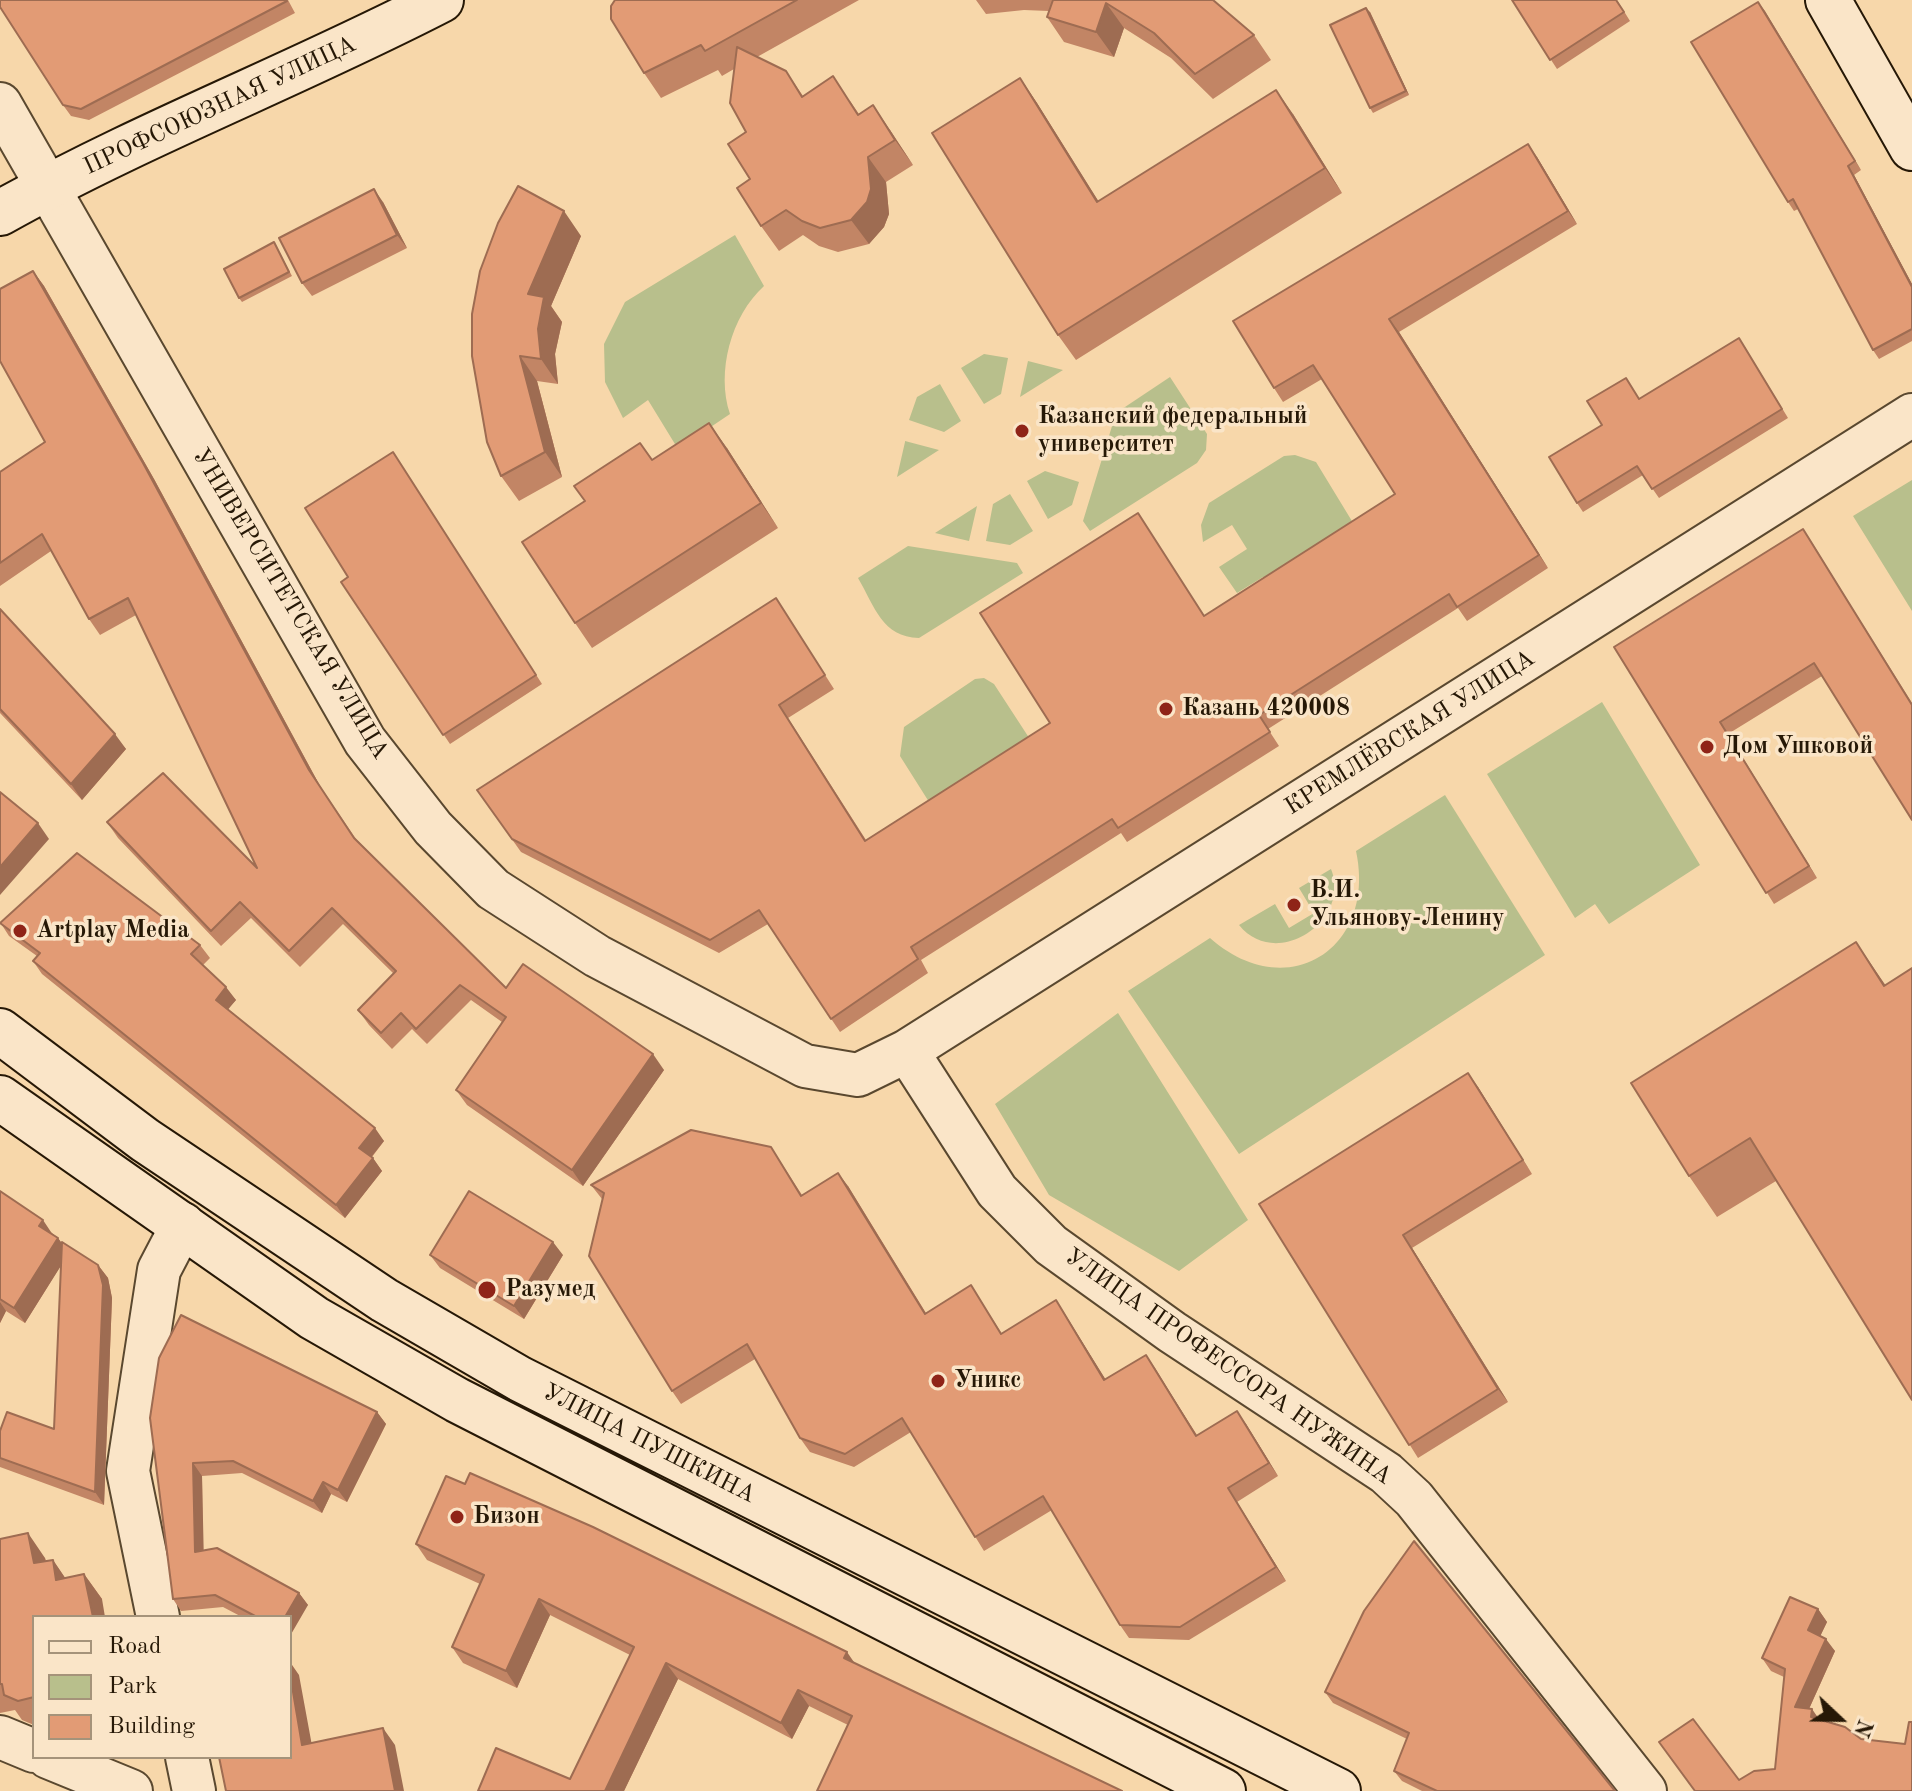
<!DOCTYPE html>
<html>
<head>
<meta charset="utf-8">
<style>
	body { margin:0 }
	#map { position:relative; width:1912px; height:1791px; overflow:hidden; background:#f7d7aa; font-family:"Old Standard TT",serif }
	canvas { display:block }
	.legend { position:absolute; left:32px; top:1615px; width:260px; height:144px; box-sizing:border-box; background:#fae5c8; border:2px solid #a5937a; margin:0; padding:10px 14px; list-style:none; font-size:24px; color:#261806 }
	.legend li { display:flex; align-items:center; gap:16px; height:40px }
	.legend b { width:40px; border:2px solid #a5937a }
	.north { position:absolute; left:1800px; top:1679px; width:80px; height:80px; -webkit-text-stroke:6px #fae5c8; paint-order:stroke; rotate:112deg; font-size:22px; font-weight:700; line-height:32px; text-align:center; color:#261806 }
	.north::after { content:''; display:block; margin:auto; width:28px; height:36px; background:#261806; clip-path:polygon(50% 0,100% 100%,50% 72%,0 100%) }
</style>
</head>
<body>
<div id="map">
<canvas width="1912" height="1791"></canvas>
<ul class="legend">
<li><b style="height:10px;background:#fae5c8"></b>Road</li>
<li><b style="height:22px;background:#b8bf8c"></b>Park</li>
<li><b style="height:22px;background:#e29b75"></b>Building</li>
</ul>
<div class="north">N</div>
</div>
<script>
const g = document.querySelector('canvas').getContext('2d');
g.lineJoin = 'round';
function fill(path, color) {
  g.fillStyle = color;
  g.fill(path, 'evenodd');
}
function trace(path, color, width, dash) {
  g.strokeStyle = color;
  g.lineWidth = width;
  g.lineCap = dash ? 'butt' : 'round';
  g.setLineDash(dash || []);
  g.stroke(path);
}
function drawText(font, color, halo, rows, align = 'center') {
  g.font = font + ' "Old Standard TT",serif';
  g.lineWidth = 7;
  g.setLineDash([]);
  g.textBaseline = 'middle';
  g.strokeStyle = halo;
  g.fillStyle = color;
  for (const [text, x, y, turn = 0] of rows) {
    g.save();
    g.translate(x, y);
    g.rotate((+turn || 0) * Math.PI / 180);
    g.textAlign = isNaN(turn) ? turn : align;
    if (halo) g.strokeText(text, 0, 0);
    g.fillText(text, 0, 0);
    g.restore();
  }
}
fill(new Path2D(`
	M735,235L764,286C731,316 716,372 730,414L678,449L648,400L623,418L605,382L604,344L625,302Z
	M984,354L1008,358L1001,394L984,404L961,368Z
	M1028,361L1063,370L1020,397Z
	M1170,377L1207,434L1206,450L1197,463L1090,531L1083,521L1116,413Z
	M940,384L961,421L944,432L909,420L917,397Z
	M905,441L939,450L897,477L905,442Z
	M1295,455L1316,462L1358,531L1270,587L1263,577L1237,593L1219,567L1247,549L1232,525L1203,542L1201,525L1209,503L1284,456Z
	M1045,471L1079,482L1072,505L1048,519L1027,481Z
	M1912,480V611L1853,516Z
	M1010,494L1033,531L1010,545L986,541L993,504Z
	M977,506L969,541L935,533Z
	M908,546L1017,563L1023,573L919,638C882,637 875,607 858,578Z
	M984,678L994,684L1037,750L936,813L900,756L904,727L975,679Z
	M1602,702L1700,865L1609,924L1595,904L1575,918L1487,774Z
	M1445,795L1545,955L1239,1154L1128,991L1210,938C1287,1006 1377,949 1356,851Z
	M1331,869C1352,921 1276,971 1239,925L1275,904L1289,928L1314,913L1299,888Z
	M1118,1013L1248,1220L1179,1271L1049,1195L995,1104Z`), '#b8bf8c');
const street = new Path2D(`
	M0,104L365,741L433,828L493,889L597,956L805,1066L858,1075L907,1051L1912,415
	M907,1051L997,1191L1051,1245L1172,1332L1386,1473L1414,1499L1645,1791
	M158,1617L128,1471L159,1270L183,1224
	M0,1737L34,1751
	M48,1757L131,1791
	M187,1757L194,1791`);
const secondary = new Path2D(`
	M1828,0L1912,148
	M0,213C143,133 296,75 441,0
	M0,1031L145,1140L384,1300L520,1379L1338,1791
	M0,1098L314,1318L457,1400L1223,1791`);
trace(street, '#5a482f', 46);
trace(secondary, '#261806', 48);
trace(street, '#fae5c8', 42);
trace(secondary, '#fae5c8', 44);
fill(new Path2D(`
	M288,0L295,13L89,120L71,116L63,105Z
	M615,0H859L757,57L786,71L803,96L850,101L859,114L890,130L913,165L886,182L889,214L884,227L869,244L838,252L819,246L803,235L779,251L761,226L750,179L746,132L734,69L722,76L718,70L661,98L644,73Z
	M976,0H1213L1254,35L1271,60L1213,99L1171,58L1124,28L1114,57L1064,42L1047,17L1049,11L1024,10L986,14Z
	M1512,0H1617L1630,21L1557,69Z
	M1758,2L1861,170L1854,175L1912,284V341L1879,359L1873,350L1798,209L1794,211L1788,202Z
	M1370,12L1409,95L1373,113L1370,108Z
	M1020,78L1037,103L1098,201L1293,114L1342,193L1076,360L1058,335Z
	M1537,157L1577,224L1399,332L1548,568L1467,621L1458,608L1268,729L1279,746L1127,842L1121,833L921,960L928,973L840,1032L768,924L719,953L521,852L477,790L776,598L834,689L788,718L866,840L1050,723L1138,513L1204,616L1395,494L1322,379L1283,402L1274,388Z
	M383,202L407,248L312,296L302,283Z
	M498,223L581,236L551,306L562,322L555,354L558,384L537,381L562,477L519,501L501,476Z
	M274,242L292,276L242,302L239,298Z
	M33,271L44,286L154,479L320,786L356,839L506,988L664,1070L583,1186L467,1105L456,1090L502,1022L471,1000L427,1044L412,1029L392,1049L369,1025L358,1010L394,974L343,924L300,967L251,918L221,946L118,838L107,822L257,868L136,615L100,635L89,619L51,551L0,586V472L45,442Z
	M1745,347L1788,418L1659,498L1643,475L1583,512L1577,503L1602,425L1640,399Z
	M640,443L653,460L727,448L778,528L592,648L575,623Z
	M399,461L542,684L450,744L341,582L348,577Z
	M1803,529L1912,703V820L1822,676L1728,734L1817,878L1774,904L1614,647Z
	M0,609L126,749L82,800L0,713Z
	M0,922L200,945L210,958L203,965L236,1000L228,1009L384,1141L372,1157L382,1171L345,1218L42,974L33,961L37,956L9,936Z
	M1856,942L1776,1181L1717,1217L1689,1176Z
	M1478,1087L1532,1174L1412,1248L1508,1402L1418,1458L1259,1204Z
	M771,1147L802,1195L848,1186L926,1313L971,1285L1002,1334L1056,1300L1105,1379L1146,1355L1197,1435L1246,1424L1278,1476L1237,1502L1286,1581L1189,1640L1129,1638L1120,1625L1052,1510L984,1551L911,1432L854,1467L810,1452L800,1438L755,1359L681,1404L672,1391L602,1199L591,1185Z
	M0,1191L58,1238L62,1244L98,1265L108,1278L112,1298L104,1505L0,1467V1431L54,1429L61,1265L25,1323L6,1311L0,1323Z
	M430,1255H563L524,1319L440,1268Z
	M181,1315L377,1412L386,1424L347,1502L331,1494L322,1513L242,1473L202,1476L203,1551L299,1593L308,1605L290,1617H242L223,1607L181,1611L173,1599Z
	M0,1539L45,1558L46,1561L53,1560L65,1578L84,1574L102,1599L34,1617V1725L22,1720L15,1710L0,1713Z
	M416,1544L855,1663L1122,1791L848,1725L809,1706L792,1739L678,1679L624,1791H478L570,1779L630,1655L550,1615L517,1688L463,1663L452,1647L480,1584L427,1560Z
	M1818,1609L1827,1622L1820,1636L1835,1651L1809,1709L1819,1719L1912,1791L1739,1780L1775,1769L1784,1677L1771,1671L1762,1658Z
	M1325,1692L1615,1791H1422L1402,1781L1394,1771L1407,1739L1333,1703Z`), '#c28565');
fill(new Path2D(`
	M1758,2L1765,11L1861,170L1855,161Z
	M1106,3L1124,28L1114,57L1096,32Z
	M1366,8L1370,12L1409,95L1406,91Z
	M1020,78L1037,103L1114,226L1097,202Z
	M1276,90L1293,114L1342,193L1325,168Z
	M873,105L890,130L913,165L895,140Z
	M1528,144L1537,157L1577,224L1568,211Z
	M868,157L886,182L889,214L884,227L869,244L851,220Z
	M1848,166L1854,175L1912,284V287Z
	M374,189L383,202L407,248L397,235Z
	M564,211L581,236L551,306L562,322L555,354L558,384L541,359L528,294Z
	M33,271L44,286L154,479L320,786L309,770Z
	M1389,319L1399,332L1548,568L1539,555Z
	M520,356L537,381L562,477L545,452Z
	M709,423L727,448L778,528L761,503Z
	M1803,529L1811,541L1912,705Z
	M1720,722L1728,734L1817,878L1809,866Z
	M115,734L126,749L82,800L71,784Z
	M38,823L49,839L0,895V867Z
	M1856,942L1884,983L1912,1026L1884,986Z
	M226,987L236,1000L225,1013L216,1000Z
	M653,1054L664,1070L583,1186L572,1170Z
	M1468,1073L1478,1087L1532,1174L1523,1160Z
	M375,1128L384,1141L368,1161L359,1148Z
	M373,1158L382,1171L345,1218L336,1205Z
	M838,1173L848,1186L934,1327L925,1314Z
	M43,1220L53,1235L39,1226Z
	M1403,1235L1412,1248L1508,1402L1498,1389Z
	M58,1238L69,1253L25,1323L14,1308Z
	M553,1242L563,1255L524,1319L514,1306Z
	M98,1265L108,1278L112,1298L104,1505L95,1492Z
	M1056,1300L1065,1314L1114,1393L1104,1380Z
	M0,1302L6,1311L0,1323Z
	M1146,1355L1155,1368L1205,1449L1196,1436Z
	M1237,1411L1246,1424L1278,1476L1269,1463Z
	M377,1412L386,1424L347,1502L338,1490Z
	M193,1463L202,1476L204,1565L195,1552Z
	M323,1482L331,1494L322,1513L313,1501Z
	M1228,1488L1237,1502L1286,1581L1276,1567Z
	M28,1533L45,1558L51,1588L34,1563Z
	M53,1560L70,1585L56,1580Z
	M84,1574L102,1599L105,1617H93Z
	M299,1593L308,1605L290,1636V1617H285Z
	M539,1599L550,1615L517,1688L506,1671Z
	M1818,1609L1827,1622L1817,1643L1808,1630Z
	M1826,1639L1835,1651L1804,1720L1795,1707Z
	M847,1652L858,1668L844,1658Z
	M290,1662L299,1675L315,1762L302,1745L290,1674Z
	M666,1663L678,1679L624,1791H605Z
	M798,1690L809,1706L792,1739L781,1723Z
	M1812,1709L1821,1722L1811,1717Z
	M383,1728L395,1745L404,1791H395Z`), '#9e6c52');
const building = new Path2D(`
	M0,0H286L287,1L81,109L63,105L0,7Z
	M615,0H797L705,51L701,45L644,73L611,19V6Z
	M1053,0H1213L1254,35L1195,74L1154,33L1106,3L1096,32L1047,17Z
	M1512,0H1616L1624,12L1550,60Z
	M1758,2L1855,161L1848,166L1912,287V329L1873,350L1793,199L1788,202L1691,42Z
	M1366,8L1406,91L1370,108L1330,25Z
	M737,47L786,71L802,97L833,76L858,115L873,105L895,140L868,157L871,189L867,202L851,220L820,228L802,221L786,210L761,226L737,188L750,179L728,144L746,132L730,103Z
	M1020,78L1097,202L1276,90L1325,168L1058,335L932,133Z
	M1528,144L1568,211L1389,319L1539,555L1457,607L1449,594L1259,715L1270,732L1118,828L1112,819L911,947L918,959L831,1019L759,910L710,940L512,839L477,790L776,598L825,675L779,705L865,841L1050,723L980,613L1138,513L1204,616L1395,494L1313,365L1274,388L1233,321Z
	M518,186L564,211L528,294L544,297L538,329L541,359L520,356L545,452L501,476L487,442L472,356V314L480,271L498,223Z
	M374,189L397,235L302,283L279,238Z
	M274,242L289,272L239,298L224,269Z
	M33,271L143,463L309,770L354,838L506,988L523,964L653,1054L572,1170L456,1090L506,1017L460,985L416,1029L401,1013L381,1033L358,1010L396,971L332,908L289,951L240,902L211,931L107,822L163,773L257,868L128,598L89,619L42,534L0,563V472L45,442L0,361V289Z
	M1739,338L1782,409L1652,489L1637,466L1577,503L1549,457L1602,425L1587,401L1626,378L1639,399Z
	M709,423L761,503L575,623L522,542L585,501L574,486L640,443L652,460Z
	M393,452L536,675L443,735L341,582L348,577L305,508Z
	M1803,529L1912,705V820L1814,663L1720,722L1809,866L1766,893L1614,647Z
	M0,609L115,734L71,784L0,709Z
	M0,792L38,823L0,867Z
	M77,853L200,945L191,954L226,987L216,1000L375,1128L359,1148L373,1158L336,1205L33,961L40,953L0,923Z
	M1856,942L1884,986L1912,968V1400L1750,1138L1689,1176L1631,1083Z
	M1468,1073L1523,1160L1403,1235L1498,1389L1409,1445L1259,1204Z
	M691,1130L771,1147L801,1196L838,1173L925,1314L971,1285L1001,1334L1056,1300L1104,1380L1146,1355L1196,1436L1237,1411L1269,1463L1228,1488L1276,1567L1180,1627L1120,1625L1043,1496L975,1537L902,1418L845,1454L800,1438L747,1344L672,1391L589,1256L604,1193L591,1185Z
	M0,1191L43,1220L39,1226L58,1238L14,1308L0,1299Z
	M469,1191L553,1242L514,1306L430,1255Z
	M62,1242L98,1265L103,1285L95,1492L0,1458V1431L7,1412L54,1429Z
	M181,1315L377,1412L338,1490L323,1482L313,1501L233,1461L193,1463L195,1552L217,1548L299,1593L285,1617H257L215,1595L173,1599L150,1418L159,1358Z
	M470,1473L593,1527L847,1652L844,1658L1122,1791H817L852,1716L798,1690L781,1723L666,1663L605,1791H478L496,1748L570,1779L634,1647L539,1599L506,1671L452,1647L484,1575L416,1544L446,1476L465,1484Z
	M28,1533L34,1563L53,1560L56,1580L84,1574L93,1617H34V1697L18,1701L4,1695L2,1684H0V1539Z
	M1414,1541L1615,1791H1437L1394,1771L1409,1733L1325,1692L1364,1611Z
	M1790,1597L1818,1609L1808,1630L1826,1639L1795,1707L1812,1709L1811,1717L1845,1727L1861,1739L1905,1744L1909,1722H1912V1791H1695L1659,1742L1693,1719L1739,1780L1754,1771L1775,1769L1785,1669L1762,1658Z
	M290,1674L302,1745L383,1728L395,1791H226L219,1757H290Z`);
fill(building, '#e29b75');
trace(building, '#9e6c52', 2);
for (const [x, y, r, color] of [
	[1022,431,8,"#8f2418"],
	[1166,709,8,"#8f2418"],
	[1707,747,8,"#8f2418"],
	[1294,905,8,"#8f2418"],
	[20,931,8,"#8f2418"],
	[487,1290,10,"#8f2418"],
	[938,1381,8,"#8f2418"],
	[457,1517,8,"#8f2418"]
]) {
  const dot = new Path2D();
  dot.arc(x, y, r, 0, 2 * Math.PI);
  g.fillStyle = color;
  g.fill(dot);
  trace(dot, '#fae5c8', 3);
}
drawText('24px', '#261806', '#fae5c8', [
	["ПРОФСОЮЗНАЯ УЛИЦА",220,106,-25],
	["УНИВЕРСИТЕТСКАЯ УЛИЦА",290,604,59],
	["КРЕМЛЁВСКАЯ УЛИЦА",1410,733,-32],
	["УЛИЦА ПРОФЕССОРА НУЖИНА",1228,1367,35],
	["УЛИЦА ПУШКИНА",649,1444,27]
]);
drawText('bold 24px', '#261806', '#fae5c8', [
	["Казанский федеральный",1038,417],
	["университет",1038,445],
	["Казань 420008",1182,709],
	["Дом Ушковой",1723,747],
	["В.И.",1310,891],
	["Ульянову-Ленину",1310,919],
	["Artplay Media",36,931],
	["Разумед",505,1290],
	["Уникс",954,1381],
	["Бизон",473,1517]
], 'left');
</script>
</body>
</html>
